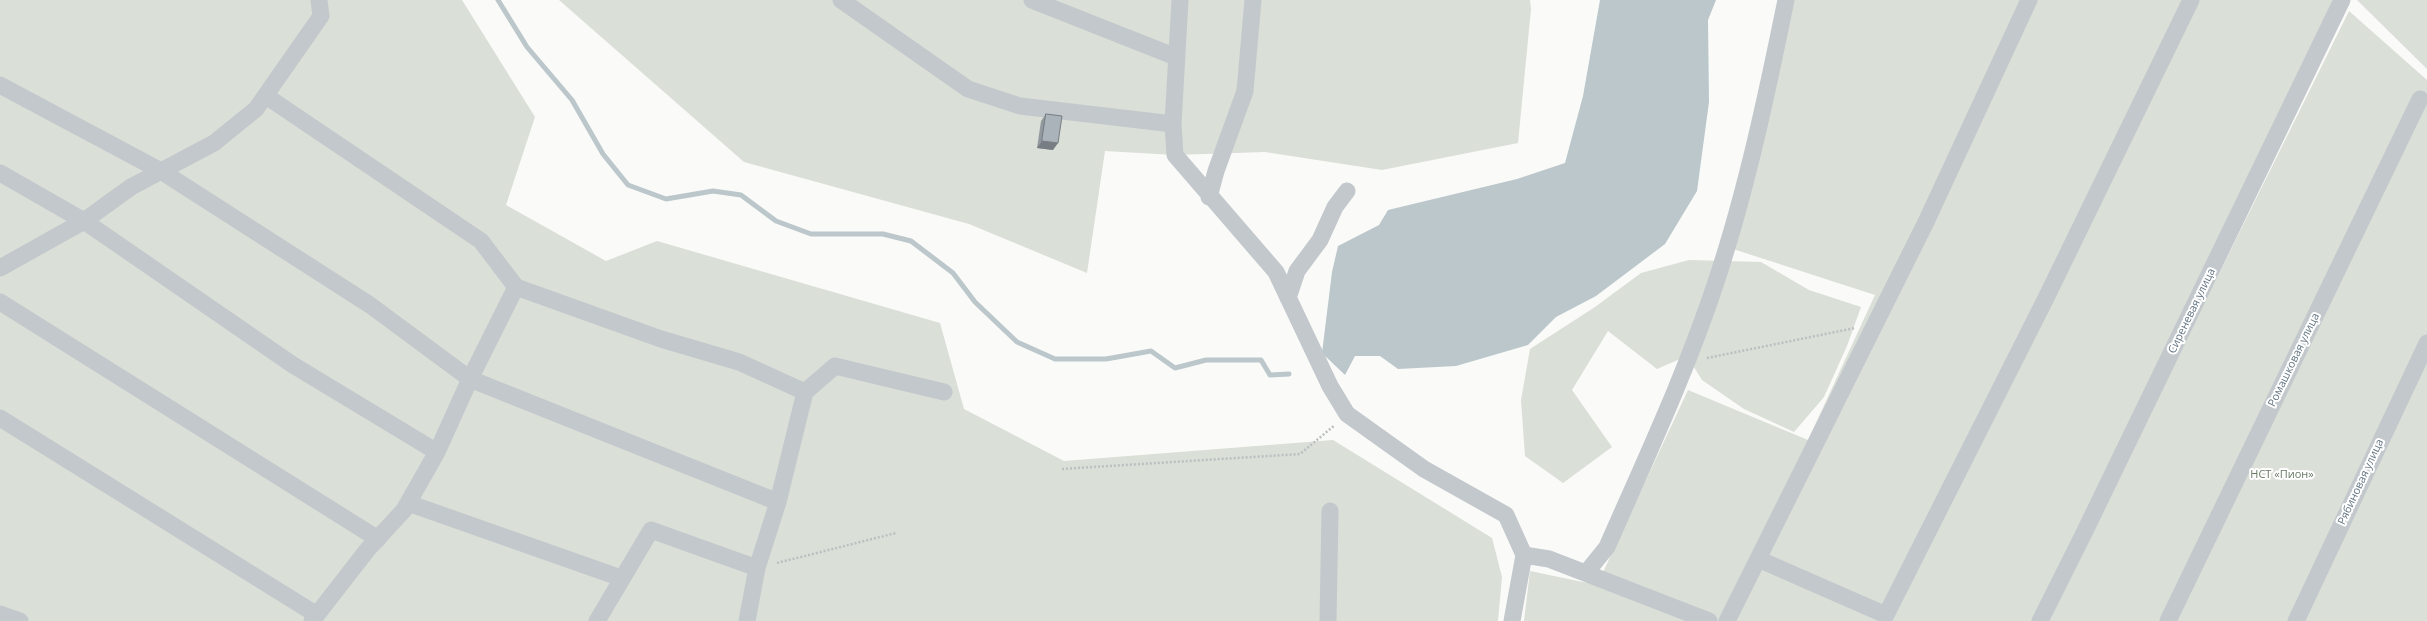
<!DOCTYPE html>
<html>
<head>
<meta charset="utf-8">
<style>
	body { margin:0 }
	canvas { display:block; background:#fafaf8 }
</style>
</head>
<body>
<canvas width="2427" height="621"></canvas>
<script>
const g = document.querySelector('canvas').getContext('2d');
g.lineJoin = 'round';
function fill(path, color) {
  g.fillStyle = color;
  g.fill(path, 'evenodd');
}
function trace(path, color, width, dash) {
  g.strokeStyle = color;
  g.lineWidth = width;
  g.lineCap = dash ? 'butt' : 'round';
  g.setLineDash(dash || []);
  g.stroke(path);
}
function drawText(font, color, halo, rows, align = 'center') {
  g.font = font + ' "Open Sans",sans-serif';
  g.lineWidth = 4;
  g.setLineDash([]);
  g.textBaseline = 'middle';
  g.strokeStyle = halo;
  g.fillStyle = color;
  for (const [text, x, y, turn = 0] of rows) {
    g.save();
    g.translate(x, y);
    g.rotate((+turn || 0) * Math.PI / 180);
    g.textAlign = isNaN(turn) ? turn : align;
    if (halo) g.strokeText(text, 0, 0);
    g.fillText(text, 0, 0);
    g.restore();
  }
}
fill(new Path2D(`
	M0,0H462L535,117L506,205L606,261L657,241L940,323L964,409L1064,461L1333,440L1492,538L1502,577L1498,621H0Z
	M559,0H1530L1531,9L1518,143L1382,170L1265,152L1175,155L1105,151L1087,273L969,224L744,162Z
	M1791,0H2333L2033,621H1524L1530,571L1597,585L1688,390L1808,440L1875,295L1730,248Z
	M2357,0H2427V69Z
	M2349,11L2427,80V621H2047Z
	M1689,260L1761,262L1809,290L1861,307L1847,346L1824,397L1794,432L1744,409L1702,380L1687,356L1657,369L1608,331L1572,390L1612,447L1563,483L1525,456L1521,400L1530,349L1595,307L1641,273Z`), '#dadfd7');
fill(new Path2D(`
	M1600,0H1716L1708,20L1709,102L1697,191L1665,244L1596,296L1556,317L1528,345L1456,366L1398,369L1380,356H1355L1345,375L1322,353L1332,272L1338,246L1379,225L1388,210L1517,179L1565,163L1583,96Z`), '#bbc7cb');
trace(new Path2D(`
	M498,0L527,47L572,100L603,154L628,185L666,199L713,191L741,195L776,221L811,234H883L911,241L953,273L975,302L1017,342L1055,359H1106L1151,351L1175,368L1206,360H1261L1270,375L1289,374`), '#bbc7cb', 5);
trace(new Path2D(`
	M1707,358L1855,328
	M1062,469L1300,454L1335,425
	M777,563L896,533`), '#bbbfc2', 2.5, [2, 2]);
trace(new Path2D(`
	M841,0L968,89L1020,106L1173,124
	M1032,0L1176,57
	M1180,0L1173,124L1175,155L1276,272L1330,386L1347,414L1424,469L1506,515L1524,555
	M0,85L161,171L370,305L470,379L778,502
	M266,96L481,241L516,287L661,339L739,362L805,392L778,502L757,568L747,621
	M0,173L84,221L293,365L437,452
	M1209,197L1216,171L1245,91L1253,0
	M0,268L84,221L131,187L214,143L256,109L321,16L319,0
	M1288,298L1297,271L1320,240L1335,207L1347,191
	M0,302L378,539
	M805,392L835,366L944,392
	M0,418L317,615
	M408,503L621,578
	M1758,559L1886,615L2046,298L2191,0
	M1586,573L1607,547C1646,458 1687,371 1717,279C1747,188 1767,93 1786,0
	M0,614L20,621
	M312,621L368,549L404,510L437,452L470,379L516,287
	M597,621L651,530L757,568
	M1328,621L1330,511
	M1512,621L1524,555L1549,559L1709,621
	M1727,621L1926,222L2029,0
	M2040,621L2084,533L2342,0
	M2168,621L2420,99
	M2296,621L2427,343`), '#c3c8cc', 17);
fill(new Path2D(`
	M1046,114L1053,150L1037,148L1041,121Z`), '#929a9f');
fill(new Path2D(`
	M1042,141L1058,143L1053,150L1037,148Z`), '#777d82');
const building = new Path2D(`
	M1046,114L1062,116L1058,143L1042,141Z`);
fill(building, '#aab3b9');
trace(building, '#777d82', 1);
drawText('11px', '#657683', '#fff', [
	["Сиреневая улица",2192,311,-64],
	["Ромашковая улица",2294,360,-64],
	["Рябиновая улица",2361,482,-65]
]);
drawText('11px', '#687a64', '#fff', [
	["НСТ «Пион»",2282,475]
]);
</script>
</body>
</html>
